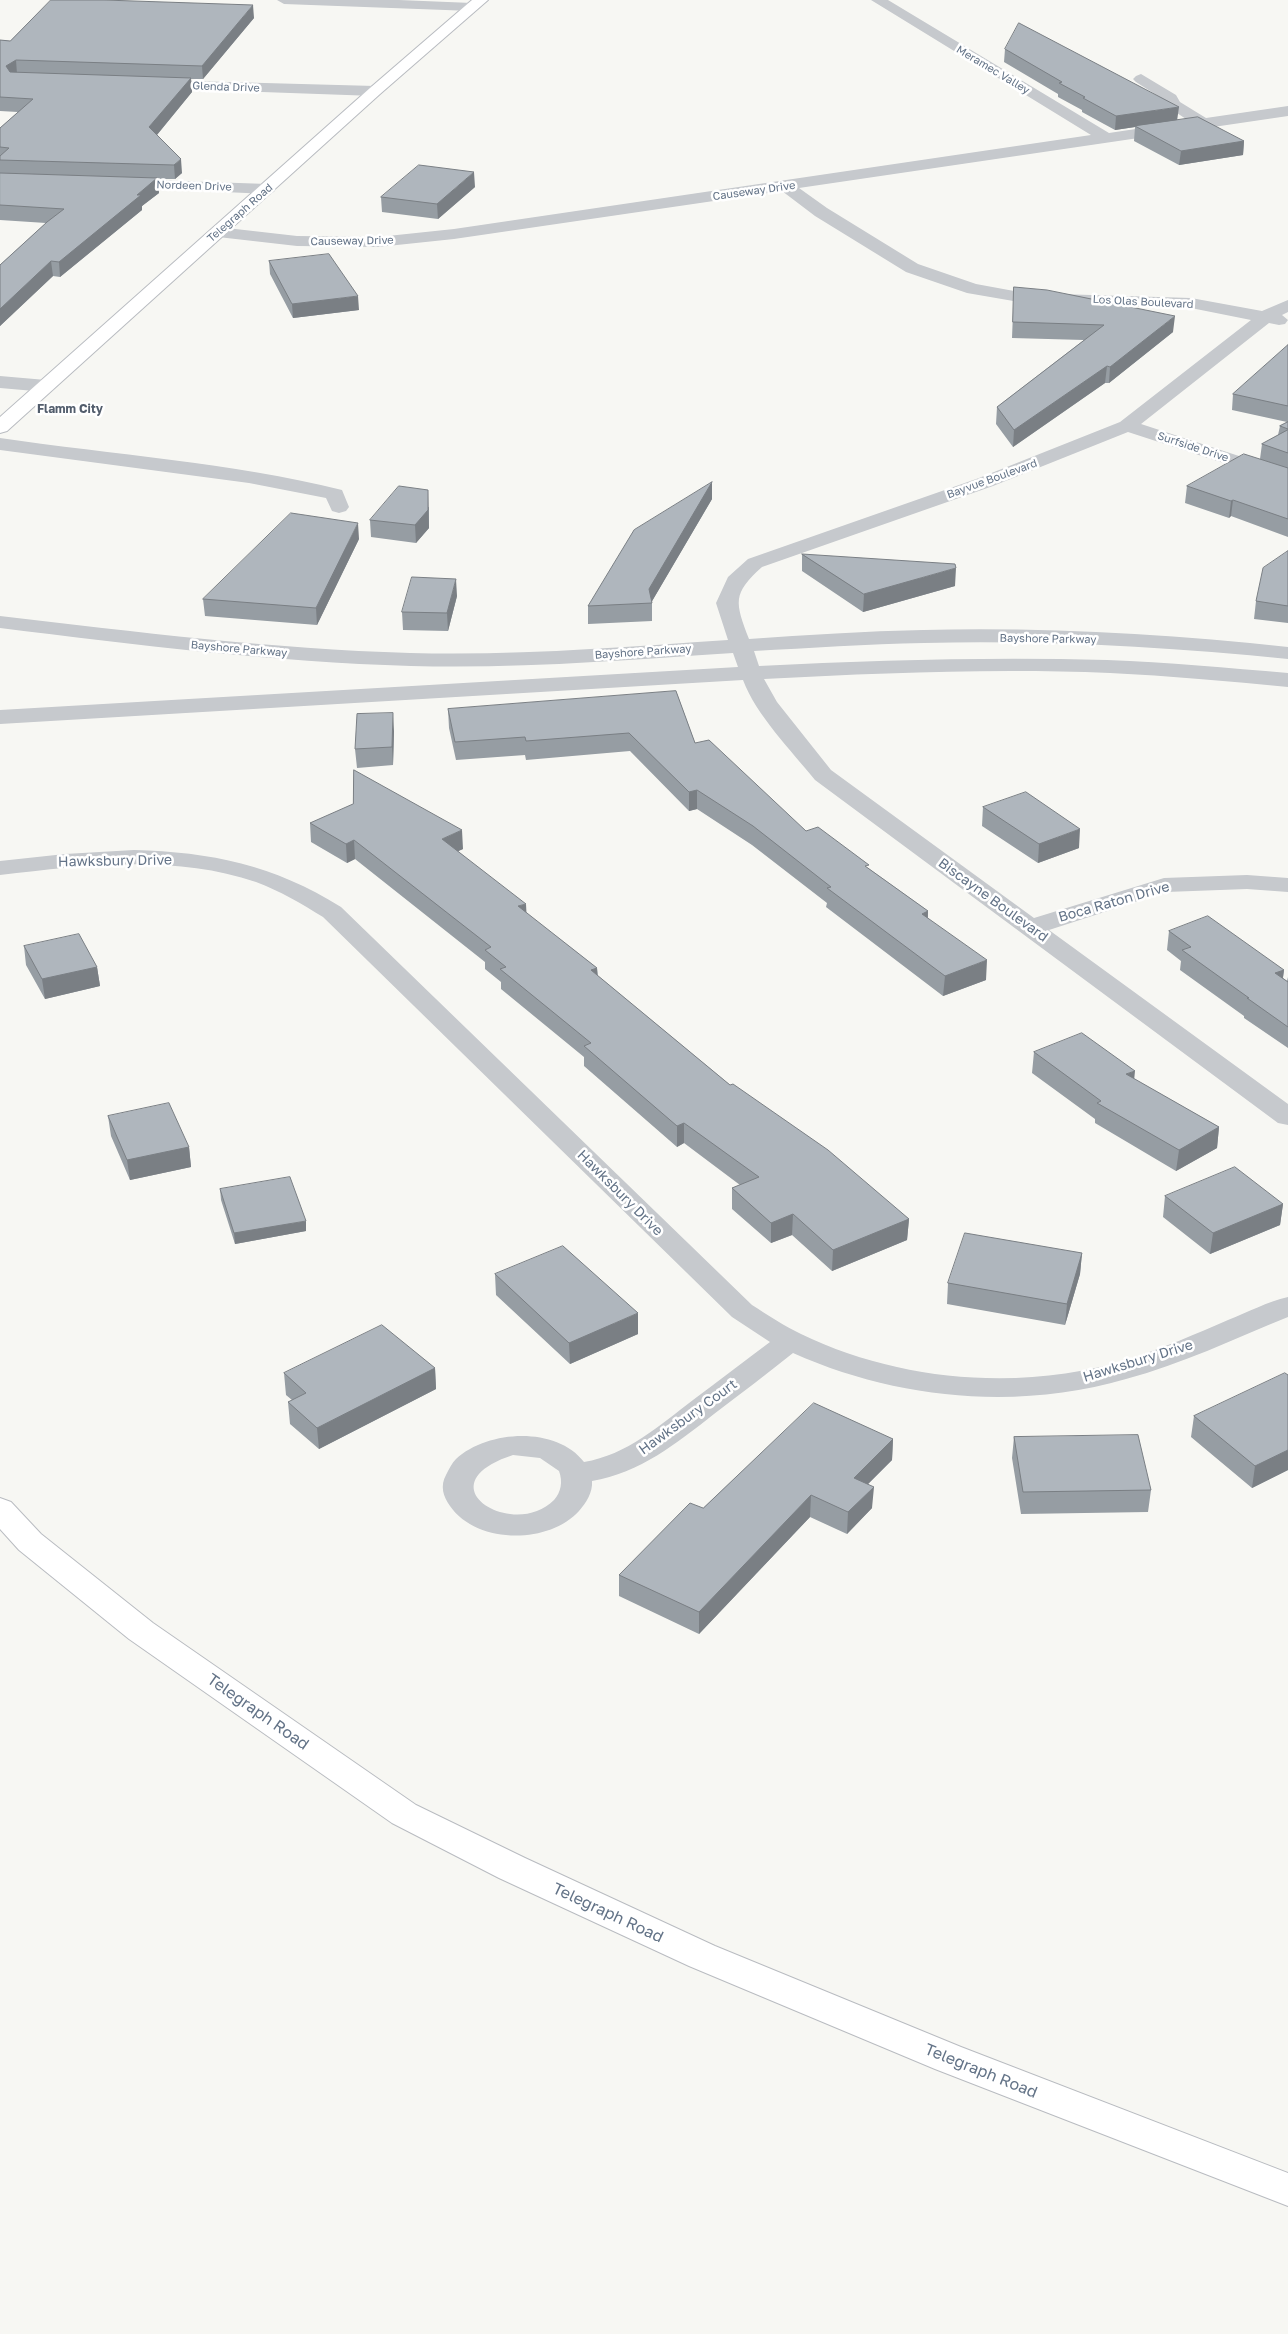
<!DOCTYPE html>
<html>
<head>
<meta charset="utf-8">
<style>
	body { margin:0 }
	canvas { display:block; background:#f7f7f3 }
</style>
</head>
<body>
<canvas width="1288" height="2334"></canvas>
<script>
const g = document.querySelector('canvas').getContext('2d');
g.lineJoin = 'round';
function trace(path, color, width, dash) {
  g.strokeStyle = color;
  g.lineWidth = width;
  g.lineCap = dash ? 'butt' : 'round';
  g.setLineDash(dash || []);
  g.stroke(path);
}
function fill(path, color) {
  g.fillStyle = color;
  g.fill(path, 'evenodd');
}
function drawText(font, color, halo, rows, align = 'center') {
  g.font = font + ' "Golos Text",sans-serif';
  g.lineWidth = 5;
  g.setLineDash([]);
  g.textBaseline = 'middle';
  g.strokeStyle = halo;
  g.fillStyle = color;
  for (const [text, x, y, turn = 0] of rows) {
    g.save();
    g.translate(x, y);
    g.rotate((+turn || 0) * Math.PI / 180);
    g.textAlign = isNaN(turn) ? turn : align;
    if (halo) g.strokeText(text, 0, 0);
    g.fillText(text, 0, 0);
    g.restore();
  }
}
const major = new Path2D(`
	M472,0H488L380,94L7,431L0,433V417L370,88Z
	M0,1498L11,1502L41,1534L153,1623L416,1805L525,1858L715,1946L961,2047L1288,2173V2206L935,2069L689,1966L499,1878L392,1823L129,1639L19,1550L0,1529Z`);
trace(major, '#b9bcc1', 2);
fill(new Path2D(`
	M277,0H399L472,3L479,7L472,11L284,4Z
	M871,0H888L1109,133L1189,121L1168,107L1164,100L1136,82L1133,79L1136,76L1141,74L1176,95L1180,102L1206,118L1288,106V116L799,188L827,208L918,264L976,284L1025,293L1191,298L1262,311L1288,300V312L1282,315L1288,320L1285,324L1279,325L1269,323L1141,424L1288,472V484L1128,432L993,486L762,567C732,594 735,602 749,639C807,635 865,631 923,630C1045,627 1168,634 1288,647V659C1168,647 1045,640 924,643C867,644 810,648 754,651L759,666C875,660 991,657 1107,660C1168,662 1228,668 1288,673V687C1229,681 1169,676 1110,673C995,668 879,673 764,679L777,702L831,770L1034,918L1164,878L1247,875L1288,878V892L1247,889L1166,892L1049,930L1288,1104V1125L1278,1123L815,780C791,750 756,715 743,680L0,724V710L738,667L733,653C626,660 518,669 411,666C273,662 137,645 0,628V616C136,632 273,649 410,653C516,656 622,647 728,640L716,603L728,577L748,559L979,478L1120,422L1251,320L1191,308L1025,303L967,293L906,272L815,216L782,191L454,239L378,247L297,246L218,237L212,236L210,232L212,228L218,227L297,236L378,237L454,229L1091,135Z
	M154,80L375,86L383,91L375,96L149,88L146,85L149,82Z
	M121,179L268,184L274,186L276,189L274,192L268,194L115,187L113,184L115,181Z
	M0,376L46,380L53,382L55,386L53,390L46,392L0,388Z
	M0,438C114,455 230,462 342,490L349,507L346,511L339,513L332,511L326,498L249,483L0,450Z
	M134,850C211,852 274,865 341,907L752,1305C768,1315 784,1326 801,1334C900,1382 1024,1392 1129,1359C1163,1348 1196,1334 1228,1320C1248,1312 1267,1302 1288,1297V1317C1234,1339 1182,1364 1126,1379C1016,1411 896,1399 793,1353C767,1374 740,1394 714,1414C677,1443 640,1473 592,1481C593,1492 586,1503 579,1511C548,1545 476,1544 450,1506C443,1496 440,1486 446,1475C449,1469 452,1463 456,1459C488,1430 556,1426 584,1462C627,1455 660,1425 693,1400C719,1381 744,1361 770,1342L732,1317L323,917C302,904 280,891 256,882C174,854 84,865 0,875V861L65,854ZM513,1455L540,1458L559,1471C563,1482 561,1492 554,1500C514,1541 421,1485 513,1455Z`), '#c6c9cd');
fill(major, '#fff');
fill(new Path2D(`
	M254,18L203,79H191L192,92L157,135L182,173L175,179H157L159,193L142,206V210L60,277L53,276L0,326V265L46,223L0,220V128L18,112L0,111V40L10,41Z
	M1005,49L1177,120L1244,141L1243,155L1179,165L1134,141L1135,127L1115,130L1082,112V110L1058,97V94L1004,62Z
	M475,187L438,219L382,212L381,197Z
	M269,261L359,310L293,318L270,274Z
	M1014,287L1173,332L1109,383H1105L1013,447L996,424L997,407L1084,340L1012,338Z
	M1288,345V537L1231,516L1229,518L1185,503L1187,486L1260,459L1262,444L1278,435L1280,426L1287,422L1232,410L1233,394Z
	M712,482V499L652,601V621L588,624V606Z
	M429,507V528L416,543L371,537L370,520Z
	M359,539L317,625L205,616L203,599Z
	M1288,551V623L1254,619L1256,601Z
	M802,554L955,586L863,612L802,571Z
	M457,596L448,631L403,630L402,612Z
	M676,691L695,743L806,831L868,868L928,911V918L986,980L943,996L826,907L827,903L752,845L697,809L689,811L630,751L526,760L525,755L456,760L449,728L448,709Z
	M394,731L393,765L357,768L355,749Z
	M983,807L1079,848L1038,863L982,826Z
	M310,823L463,849L458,851L526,913L597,968L598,976L730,1085L909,1219L907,1240L832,1271L792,1235L771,1243L732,1209V1188L740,1185L684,1143L677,1147L584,1066V1057L501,989V982L485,969V962L355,859L347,863L311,842Z
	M1169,931L1284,970L1283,978L1287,981L1288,977V1048L1244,1018V1016L1180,970L1181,961L1167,950Z
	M24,946L97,967L100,986L45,999L26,965Z
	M1034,1052L1134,1079L1219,1127L1217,1148L1176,1171L1095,1123V1119L1032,1073Z
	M108,1116L189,1147L191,1167L130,1180L111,1136Z
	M220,1189L306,1231L235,1244L221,1200Z
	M1165,1196L1283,1204L1280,1225L1210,1254L1163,1217Z
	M1082,1253L1080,1274L1065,1325L947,1304L948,1283Z
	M495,1274L638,1334L570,1364L496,1295Z
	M435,1368L436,1389L319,1449L290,1424L288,1402L292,1400L286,1395L284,1373Z
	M1288,1375V1470L1252,1488L1191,1437L1194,1416Z
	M1014,1437L1151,1490L1148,1512L1021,1514L1012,1458Z
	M893,1439L892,1460L868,1484L872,1508L847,1534L810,1517L699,1634L619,1596V1575L703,1508Z`), '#969da3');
fill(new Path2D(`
	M253,5L254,18L203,79L202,66Z
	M16,60L17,74L8,80L6,66Z
	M191,78L192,92L151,142L149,127Z
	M1179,107L1177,121L1135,126V127L1115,130L1116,116Z
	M1244,141L1243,155L1179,165L1181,151Z
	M181,159L182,173L175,179L174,165Z
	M474,172L475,187L438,219L437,204Z
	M157,178L159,193L142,206V210L60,277L59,262Z
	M51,261L53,276L0,326V309Z
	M358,296L359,310L293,318L292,304Z
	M1175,316L1173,332L1109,383L1110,367Z
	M1107,366L1105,383L1013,447L1014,430Z
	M712,482V499L651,603L649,589Z
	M428,490L429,528L416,543L415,525Z
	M1233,500L1231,516L1229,518L1231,501Z
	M358,523L359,539L317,625L316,608Z
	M956,568L955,586L863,612L864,594Z
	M456,579L457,596L448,631L447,613Z
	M393,713L394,731L393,765L392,747Z
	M697,790V809L689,811V792Z
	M1080,829L1079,848L1038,863L1039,844Z
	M462,830L463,849L443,858L442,839Z
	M354,840L355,859L347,863L346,844Z
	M526,904L527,923L518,906Z
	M928,911L927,931L922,914Z
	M987,960L986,980L943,996L945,976Z
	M97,967L100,986L45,999L42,979Z
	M597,968L598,988L591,970Z
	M1284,970L1281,990L1275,973Z
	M1135,1071L1133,1091L1126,1074Z
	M684,1123V1143L677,1147V1126Z
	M1219,1127L1217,1148L1176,1171L1179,1150Z
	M189,1147L191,1167L130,1180L127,1160Z
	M1283,1204L1280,1225L1210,1254L1213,1233Z
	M793,1214L792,1235L771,1243V1223Z
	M909,1219L907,1240L832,1271L833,1250Z
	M306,1221V1231L235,1244L234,1233Z
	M1082,1253L1080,1274L1065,1325L1067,1304Z
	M638,1313V1334L570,1364L569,1343Z
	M435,1368L436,1389L319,1449L317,1428Z
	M893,1439L892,1460L853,1499L854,1478Z
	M1288,1450V1470L1252,1488L1255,1466Z
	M874,1487L872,1508L847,1534L848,1512Z
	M811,1495L810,1517L699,1634V1612Z`), '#7a7f84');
const building = new Path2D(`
	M51,0H104L253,5L202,66L16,60L6,66L10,72L191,78L149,127L181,159L174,165L0,160V156L9,148L0,147V128L33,99L0,97V40L10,41Z
	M1019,23L1179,107L1116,116L1083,98L1085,97L1059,83L1062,82L1005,49Z
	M1198,117L1244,141L1181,151L1135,126Z
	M419,165L474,172L437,204L381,197Z
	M0,173L157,178L137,195H141L59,262L51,261L0,309V265L47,222L64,209L0,205Z
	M329,254L358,296L292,304L269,261Z
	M1014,287L1047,290L1175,316L1110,367L1107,366L1014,430L997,407L1104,325L1013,322Z
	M1288,345V406L1233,394Z
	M1288,422V429L1280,426Z
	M1288,430V453L1262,444Z
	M1244,454L1288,468V519L1233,500L1231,501L1187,486Z
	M712,482L649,589L652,603L588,606L634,530Z
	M399,486L428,490V510L415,525L370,520Z
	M291,513L358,523L316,608L203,599Z
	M1288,551V606L1256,601L1263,568Z
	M802,554L955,564L956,568L864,594Z
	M412,577L456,579L447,613L402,612Z
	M676,691L695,743L709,740L806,831L818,827L869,865L865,866L928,911L922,914L987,960L945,976L827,888L831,887L753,826L697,790L689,792L629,733L526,741L525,737L455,742L448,709Z
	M393,713L392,747L355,749L357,714Z
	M354,770L462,830L442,839L526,904L518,906L597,968L591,970L730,1085L733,1084L828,1150L909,1219L833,1250L793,1214L771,1223L732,1188L759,1177L684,1123L677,1126L584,1046L591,1043L500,969L506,967L485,950L491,947L354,840L346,844L310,823L353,804Z
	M1026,792L1080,829L1039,844L983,807Z
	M1208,916L1284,970L1275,973L1288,982V1027L1247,998H1249L1182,950L1191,947L1169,931Z
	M79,934L97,967L42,979L24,946Z
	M1082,1033L1135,1071L1126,1074L1219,1127L1179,1150L1097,1103L1101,1101L1034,1052Z
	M169,1103L189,1147L127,1160L108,1116Z
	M1235,1167L1283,1204L1213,1233L1165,1196Z
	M290,1177L306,1221L234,1233L220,1189Z
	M965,1233L1082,1253L1067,1304L948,1283Z
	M563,1246L638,1313L569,1343L495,1274Z
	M382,1325L435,1368L317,1428L288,1402L306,1393L284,1373Z
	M1285,1373L1288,1375V1450L1255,1466L1194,1416Z
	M814,1403L893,1439L854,1478L874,1487L848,1512L811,1495L699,1612L619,1575L690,1503L703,1508Z
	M1138,1435L1151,1490L1023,1492L1014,1437Z`);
fill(building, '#afb6bd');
trace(building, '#7a7f84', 1);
drawText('11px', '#637387', '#fff', [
	["Meramec Valley",993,70,31],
	["Glenda Drive",226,87,2],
	["Nordeen Drive",194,186,2],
	["Causeway Drive",754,191,-8],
	["Telegraph Road",240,213,-41],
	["Causeway Drive",352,241,-1],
	["Los Olas Boulevard",1143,302,3],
	["Surfside Drive",1193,447,18],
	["Bayvue Boulevard",992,479,-20],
	["Bayshore Parkway",1048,639,1],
	["Bayshore Parkway",239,649,5],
	["Bayshore Parkway",643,652,-4]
]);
drawText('bold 12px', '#525d6c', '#fff', [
	["Flamm City",70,409]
]);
drawText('14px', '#637387', '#fff', [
	["Hawksbury Drive",115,861,-1],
	["Biscayne Boulevard",993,900,36],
	["Boca Raton Drive",1114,902,-16],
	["Hawksbury Drive",620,1193,45],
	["Hawksbury Drive",1138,1361,-17],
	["Hawksbury Court",688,1417,-36]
]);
drawText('16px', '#637387', '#fff', [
	["Telegraph Road",258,1712,35],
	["Telegraph Road",608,1913,25],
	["Telegraph Road",981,2071,22]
]);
</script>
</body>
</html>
